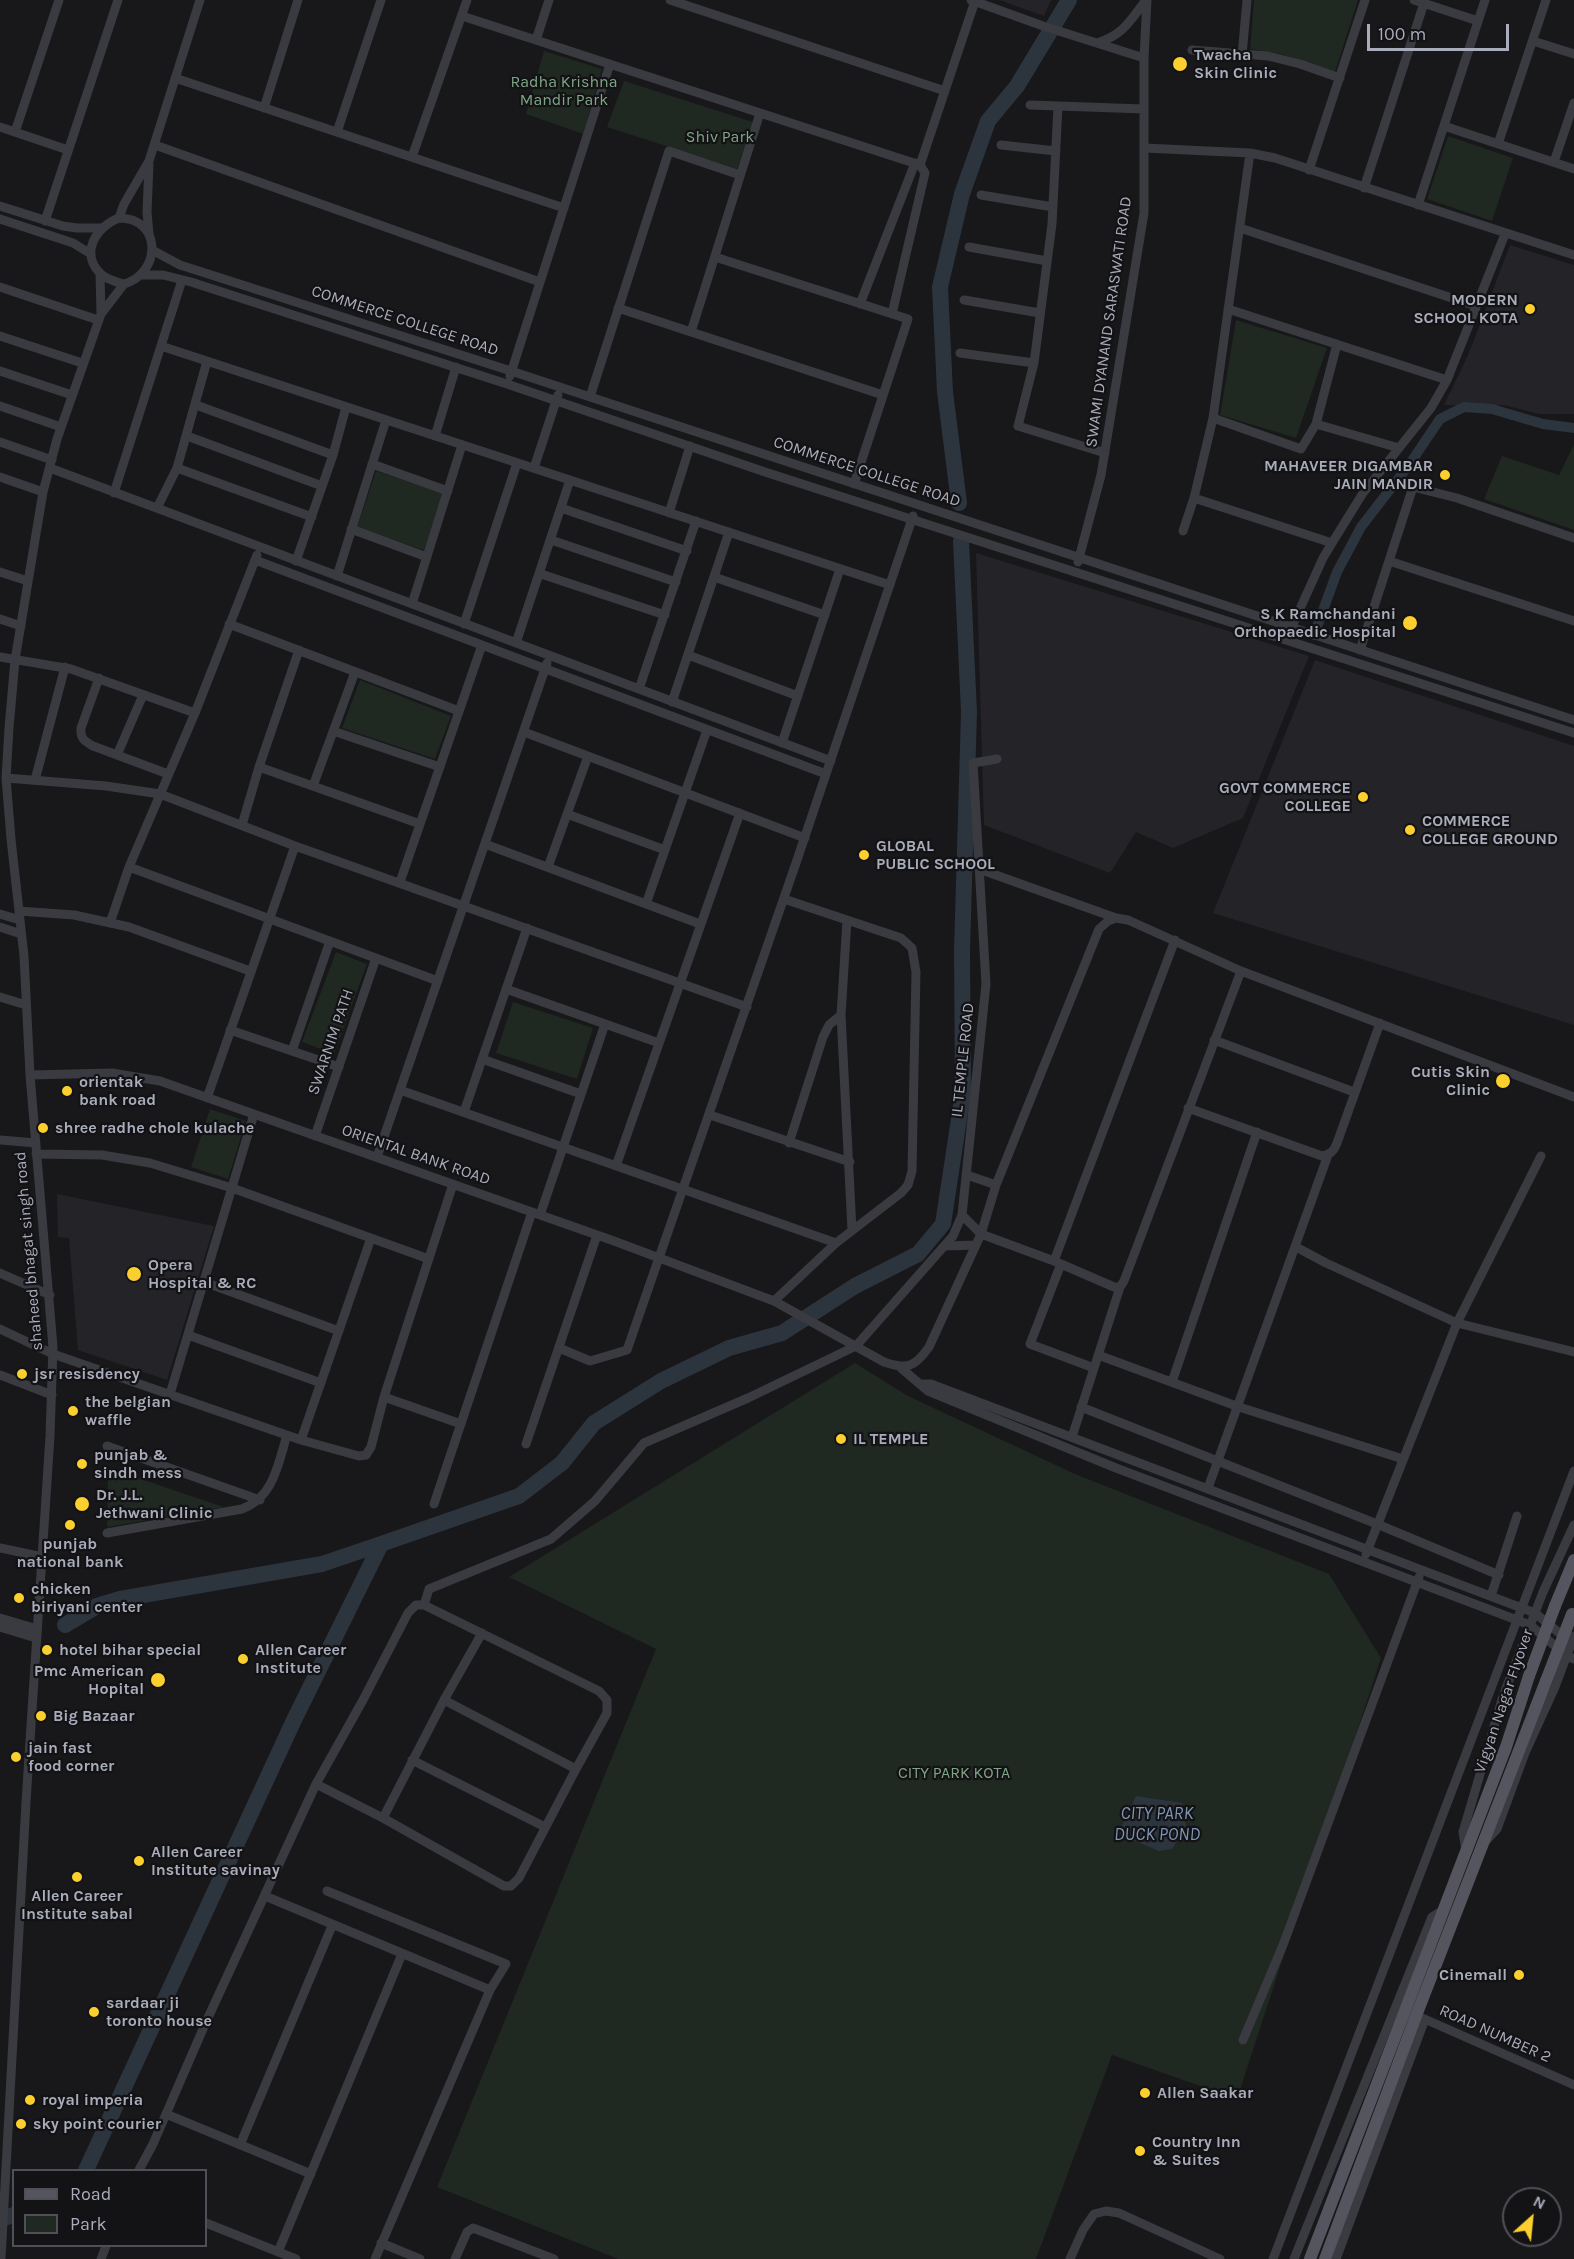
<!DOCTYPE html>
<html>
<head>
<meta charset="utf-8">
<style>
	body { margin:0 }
	#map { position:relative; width:1574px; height:2259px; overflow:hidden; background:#18171a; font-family:Karla,sans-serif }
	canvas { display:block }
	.legend { position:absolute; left:12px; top:2169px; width:195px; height:78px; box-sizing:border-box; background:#131215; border:2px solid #4f5057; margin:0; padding:8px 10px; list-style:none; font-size:18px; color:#a9acba }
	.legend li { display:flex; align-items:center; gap:12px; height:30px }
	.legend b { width:30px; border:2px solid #4f5057 }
	.north { position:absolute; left:1502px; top:2187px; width:60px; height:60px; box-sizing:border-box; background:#131215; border:2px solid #4f5057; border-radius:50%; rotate:27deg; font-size:16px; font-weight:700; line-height:24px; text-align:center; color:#a9acba }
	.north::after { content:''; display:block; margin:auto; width:21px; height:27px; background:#fbcf2e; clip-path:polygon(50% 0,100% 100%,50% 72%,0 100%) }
	.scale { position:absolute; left:1367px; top:24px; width:142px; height:27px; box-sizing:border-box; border:3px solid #a9acba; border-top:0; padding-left:8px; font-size:18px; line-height:21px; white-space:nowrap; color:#a9acba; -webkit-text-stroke:4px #131215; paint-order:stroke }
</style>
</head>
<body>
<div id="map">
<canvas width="1574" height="2259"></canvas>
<ul class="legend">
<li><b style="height:8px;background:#54555e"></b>Road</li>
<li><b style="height:16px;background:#1f2821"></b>Park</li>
</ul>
<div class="north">N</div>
<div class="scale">100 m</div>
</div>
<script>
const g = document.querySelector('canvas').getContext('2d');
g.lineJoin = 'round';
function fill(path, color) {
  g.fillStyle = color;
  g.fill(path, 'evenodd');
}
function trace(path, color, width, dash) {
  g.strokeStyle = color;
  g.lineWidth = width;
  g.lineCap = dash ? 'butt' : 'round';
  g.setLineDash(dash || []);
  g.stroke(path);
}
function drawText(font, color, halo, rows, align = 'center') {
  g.font = font + ' Karla,sans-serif';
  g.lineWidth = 4.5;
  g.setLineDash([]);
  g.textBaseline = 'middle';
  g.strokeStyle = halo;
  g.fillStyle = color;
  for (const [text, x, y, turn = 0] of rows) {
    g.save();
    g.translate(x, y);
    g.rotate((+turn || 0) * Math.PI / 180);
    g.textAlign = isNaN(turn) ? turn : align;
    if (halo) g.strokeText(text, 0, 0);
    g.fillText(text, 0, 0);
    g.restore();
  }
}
fill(new Path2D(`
	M999,0H1051L1044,16Z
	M1510,245L1574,265V414H1539L1504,405H1444L1469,353Z
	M976,553L1309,656L1243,818L1173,848L1136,832L1110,873L984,825Z
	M1315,660L1574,746V1025L1213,913Z
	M57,1194L214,1226L167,1380L78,1350L69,1238L58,1237Z`), '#242327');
fill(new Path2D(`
	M1254,0H1358L1335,72L1281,54L1250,49Z
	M544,51L602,69L583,134L526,114Z
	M624,81L753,122L737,169L607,127Z
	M1448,136L1513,158L1492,221L1427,199Z
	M1236,320L1327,348L1296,438L1220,415Z
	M1574,444V530L1484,499L1502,456L1559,475Z
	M376,471L443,493L424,550L357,528Z
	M360,680L451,716L435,759L342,728Z
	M336,952L367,964L334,1054L302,1042Z
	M513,1002L593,1028L577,1079L496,1053Z
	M210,1109L246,1121L228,1179L191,1167Z
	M855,1363L908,1396L1075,1474L1329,1574L1381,1658L1237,2099L1112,2055L1036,2259H618L437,2187L656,1649L509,1577Z
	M108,1468L224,1507L107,1527Z`), '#1f2821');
fill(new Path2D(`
	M1136,1796L1182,1803L1186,1827L1172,1849L1159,1851L1118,1834Z`), '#2c343e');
trace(new Path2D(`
	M1314,635L1337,572L1361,527L1409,465L1440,419L1464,407L1492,409L1543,424L1574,428`), '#2c343e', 10);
trace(new Path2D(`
	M959,503L945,392L940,287L962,194L988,121L1017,86L1069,0
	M65,1625L97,1606L120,1599L322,1564L381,1544
	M86,2170L294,1720L381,1544L519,1496L562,1463L594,1423L661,1381L729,1348L782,1333L855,1286L918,1254L943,1224L963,1093L962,951L969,712L961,541
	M0,2219L14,2215`), '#2c343e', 16);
trace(new Path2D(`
	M670,0L945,91
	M971,0L1043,26L1144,58
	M1414,0L1478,21
	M462,16L920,165L925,173L892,314
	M536,40L549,0
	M1533,41L1574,54
	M1097,43C1123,35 1130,21 1146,0
	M1192,50L1268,56L1300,64L1340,78
	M1242,55L1247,0
	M175,78L564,208
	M1030,105L1144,109
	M1058,106L1052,224L1034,363L1018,426L1105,453
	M264,108L298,0
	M1444,126L1574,169
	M0,127L68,150
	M15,132L59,0
	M337,132L381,0
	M1498,144L1546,0
	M155,145L540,282
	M1001,145L1056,151
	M1144,148L1250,153L1275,158L1574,255
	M412,157L467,0
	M1554,162L1574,103
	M149,164L147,212L149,234
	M920,165L975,1
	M1309,170L1365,0
	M1364,188L1424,3
	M981,195L1053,207
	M1418,205L1485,0
	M0,206L63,226L77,228H101
	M119,218L124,204L149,161L200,0
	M119,218C162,218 162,273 124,284C117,282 108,280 102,275C79,255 95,227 119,218Z
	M0,219L73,243L91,254
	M45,221L118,0
	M1240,228L1476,306
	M969,247L1047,261
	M152,250L180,265L202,272L511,371L1574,720
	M715,257L908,319L854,484
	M100,274L101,314
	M143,275H163L191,282L507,384L765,472L1574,733
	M0,287L98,320
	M964,300L1040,313
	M860,304L915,163
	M618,308L883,395
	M1228,309L1447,380
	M691,332L760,113
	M0,336L82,363
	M161,346L890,585
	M960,353L1034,363
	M0,371L72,395
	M510,376L610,64
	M590,397L669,151L740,175
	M196,405L333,455
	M0,406L61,427
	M1213,418L1301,449L1316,424L1337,344
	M1316,424L1399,448
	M187,436L322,486
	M435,436L456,367
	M0,442L52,460
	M372,464L448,491
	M50,468L831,761
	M177,468L312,517
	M534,468L558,395
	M0,477L43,492
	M114,493L182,280
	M1194,498L1332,543
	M157,508L177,468L207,361
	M561,508L687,551
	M669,513L690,446
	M351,529L427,557
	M1183,531L1194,498L1213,418L1250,153
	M551,540L676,582
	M255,560L826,774
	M296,561L333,455L346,407
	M1389,561L1574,621
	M1078,562L1101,475L1144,213V58L1147,0
	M0,572L28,581
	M541,574L665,615
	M337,576L386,420
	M714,577L825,615
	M412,604L462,445
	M0,619L21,626
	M229,624L459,711
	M464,624L517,463
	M1289,633L1323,558L1332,543L1363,493L1431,408L1447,380L1505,234
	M516,643L570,480
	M1360,650L1413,487L1457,498L1574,538
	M688,655L798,696
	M0,657L71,669L195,713
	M99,678L81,728C80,738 84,741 93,746L168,774
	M639,689L696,521
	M672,702L729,532
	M333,731L440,767
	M524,732L805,838
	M782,743L840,569
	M117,755L143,695
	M259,767L420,824
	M6,778L106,786L160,794L295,846L747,1007
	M35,780L65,667
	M313,786L355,672
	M567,814L665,850
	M242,825L259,767L299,650
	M485,844L700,924
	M129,867L438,981
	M548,867L588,756
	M979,869L1116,918
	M400,882L482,645
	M646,904L707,730
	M19,911L74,915L129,927L250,971
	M0,914L20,920
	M847,920L841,1015L852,1230
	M110,923L129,867L195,713L257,555
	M0,927L21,934
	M506,989L659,1043
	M0,997L26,1005
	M230,1030L339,1067
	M1214,1040L1354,1092
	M292,1051L330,941
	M482,1059L581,1094
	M30,1075L112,1073L160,1081L614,1241L774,1301L884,1362C907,1370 915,1367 929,1347L981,1234L996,1185L1099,929L1108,921L1116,918L1128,920L1241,971L1574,1097
	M400,1090L836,1243
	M207,1098L295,846
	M1188,1108L1322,1156C1331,1154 1334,1151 1337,1143L1380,1023
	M464,1112L527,928
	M710,1115L850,1162
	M315,1136L376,958
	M0,1140L36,1143
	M789,1143L823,1037L829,1025L841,1015
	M36,1154L102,1155L150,1163L232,1188L429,1259
	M377,1157L547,663
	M616,1166L740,813
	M967,1175L996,1185
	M540,1215L605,1024
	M962,1215L981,1234L1054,1261L1114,1287H1120L1124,1281L1241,971
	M945,1246L976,1245
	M1296,1247L1326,1263L1457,1323L1574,1352
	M1054,1261L1175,940
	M1061,1264L1030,1344L1094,1368
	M0,1273L50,1295
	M204,1282L339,1331
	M774,1301L836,1243L901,1193L908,1185L912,1171L916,972L912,948L901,938L784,899
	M0,1329L53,1354L301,1440L359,1456L366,1455L371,1447L384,1397L453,1184
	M188,1335L321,1383
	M559,1348L590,1361L627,1350L796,863L913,516
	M1098,1355L1239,1407L1403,1459
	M901,1368L928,1391L1116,1468L1530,1625L1567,1656L1574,1659
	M0,1375L52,1395
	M1172,1382L1257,1132
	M920,1384H931L1535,1613L1574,1645
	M170,1394L254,1114
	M384,1397L461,1424
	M1081,1407L1377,1524L1499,1575
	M1072,1437L1120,1287
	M301,1440L371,1238
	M526,1444L597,1235
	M107,1446L260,1500
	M1208,1488L1328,1155
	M434,1504L532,1212
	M107,1533L242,1509C274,1497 278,1464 287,1435
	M0,1548L43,1557
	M1366,1554L1457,1323L1541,1156
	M1491,1596L1517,1516
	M424,1605L429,1589L551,1539L595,1501L644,1443L748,1398L856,1346L953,1236L962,1215L986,984L973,763L997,759
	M0,1618L37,1629
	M0,1627L36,1638
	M444,1700L576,1769
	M412,1760L545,1827
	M383,1818L444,1700L482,1633
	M1485,1842L1497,1829L1525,1753L1555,1687L1574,1636
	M1466,1851L1463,1832L1503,1696L1543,1592L1574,1525
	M327,1891L506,1964L490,1990L375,2259
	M265,1896L490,1990
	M1420,2017L1574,2085
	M1243,2040L1283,1945L1419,1577
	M166,2114L311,2174
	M240,2145L332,1926
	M139,2170L153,2144L206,2022L316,1784L363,1700L408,1613L416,1605H424L599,1691L607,1700V1713L576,1769L519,1878L511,1886H504L383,1818L316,1784
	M206,2223L296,2259
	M381,2243L420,2259
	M278,2252L402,1954
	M1,2259L26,1802L50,1436L53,1347L30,1075L24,956L11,839L6,778L9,728L15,660L43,492L57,439L101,314L124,284
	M101,2259L106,2246
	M455,2259L467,2232L473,2228L554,2259
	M1070,2259L1083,2230L1094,2214L1106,2211L1119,2213L1220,2259
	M1273,2259L1574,1471
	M1294,2259L1432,1917L1443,1910
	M1336,2259L1425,2019`), '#3a3a41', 9);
trace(new Path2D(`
	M1555,1606L1574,1560
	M1310,2259L1506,1747L1529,1676
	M1325,2259L1416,2016L1546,1681`), '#54555e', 12);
trace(new Path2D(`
	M1529,1676L1555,1606
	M1546,1681L1572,1614`), '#54555e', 12);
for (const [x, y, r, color] of [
	[1180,64,8,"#fbcf2e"],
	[1530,309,6,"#fbcf2e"],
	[1445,475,6,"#fbcf2e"],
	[1410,623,8,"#fbcf2e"],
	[1363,797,6,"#fbcf2e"],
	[1410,830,6,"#fbcf2e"],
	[864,855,6,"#fbcf2e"],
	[1503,1081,8,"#fbcf2e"],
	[67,1091,6,"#fbcf2e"],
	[43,1128,6,"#fbcf2e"],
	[134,1274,8,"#fbcf2e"],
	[22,1374,6,"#fbcf2e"],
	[73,1411,6,"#fbcf2e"],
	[841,1439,6,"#fbcf2e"],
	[82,1464,6,"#fbcf2e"],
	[82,1504,8,"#fbcf2e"],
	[70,1525,6,"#fbcf2e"],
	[19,1598,6,"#fbcf2e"],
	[47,1650,6,"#fbcf2e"],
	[243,1659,6,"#fbcf2e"],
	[158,1680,8,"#fbcf2e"],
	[41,1716,6,"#fbcf2e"],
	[16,1757,6,"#fbcf2e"],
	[139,1861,6,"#fbcf2e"],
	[77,1877,6,"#fbcf2e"],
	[1519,1975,6,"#fbcf2e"],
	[94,2012,6,"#fbcf2e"],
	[1145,2093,6,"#fbcf2e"],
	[30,2100,6,"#fbcf2e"],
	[21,2124,6,"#fbcf2e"],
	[1140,2151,6,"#fbcf2e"]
]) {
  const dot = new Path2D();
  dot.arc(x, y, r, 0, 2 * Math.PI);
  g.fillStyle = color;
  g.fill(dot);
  trace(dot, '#131215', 2);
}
drawText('bold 16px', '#a9acba', '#131215', [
	["Twacha",1194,55],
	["Skin Clinic",1194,73],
	["MODERN",1518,300,"right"],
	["SCHOOL KOTA",1518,318,"right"],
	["MAHAVEER DIGAMBAR",1433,466,"right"],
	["JAIN MANDIR",1433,484,"right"],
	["S K Ramchandani",1396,614,"right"],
	["Orthopaedic Hospital",1396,632,"right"],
	["GOVT COMMERCE",1351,788,"right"],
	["COLLEGE",1351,806,"right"],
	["COMMERCE",1422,821],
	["COLLEGE GROUND",1422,839],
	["GLOBAL",876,846],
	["PUBLIC SCHOOL",876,864],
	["Cutis Skin",1490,1072,"right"],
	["Clinic",1490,1090,"right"],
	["orientak",79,1082],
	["bank road",79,1100],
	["shree radhe chole kulache",55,1128],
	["Opera",148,1265],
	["Hospital & RC",148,1283],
	["jsr resisdency",34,1374],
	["the belgian",85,1402],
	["waffle",85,1420],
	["IL TEMPLE",853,1439],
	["punjab &",94,1455],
	["sindh mess",94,1473],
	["Dr. J.L.",96,1495],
	["Jethwani Clinic",96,1513],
	["punjab",70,1544,"center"],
	["national bank",70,1562,"center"],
	["chicken",31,1589],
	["biriyani center",31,1607],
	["hotel bihar special",59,1650],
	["Allen Career",255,1650],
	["Institute",255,1668],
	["Pmc American",144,1671,"right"],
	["Hopital",144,1689,"right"],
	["Big Bazaar",53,1716],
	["jain fast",28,1748],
	["food corner",28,1766],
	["Allen Career",151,1852],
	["Institute savinay",151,1870],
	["Allen Career",77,1896,"center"],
	["Institute sabal",77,1914,"center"],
	["Cinemall",1507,1975,"right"],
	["sardaar ji",106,2003],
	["toronto house",106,2021],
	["Allen Saakar",1157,2093],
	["royal imperia",42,2100],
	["sky point courier",33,2124],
	["Country Inn",1152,2142],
	["& Suites",1152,2160]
], 'left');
drawText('16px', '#7fa686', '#131215', [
	["Radha Krishna",564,82],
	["Mandir Park",564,100],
	["Shiv Park",720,137],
	["CITY PARK KOTA",954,1773]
]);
drawText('16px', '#a9acba', '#131215', [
	["COMMERCE COLLEGE ROAD",405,321,18],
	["SWAMI DYANAND SARASWATI ROAD",1109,322,-82],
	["COMMERCE COLLEGE ROAD",867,472,18],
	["SWARNIM PATH",331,1042,-71],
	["IL TEMPLE ROAD",963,1060,-84],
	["ORIENTAL BANK ROAD",416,1155,19],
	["shaheed bhagat singh road",29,1251,-95],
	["Vigyan Nagar Flyover",1504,1701,-71],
	["ROAD NUMBER 2",1495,2034,24]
]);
drawText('italic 18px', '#7e95b6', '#131215', [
	["CITY PARK",1157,1814],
	["DUCK POND",1157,1835]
]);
</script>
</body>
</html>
